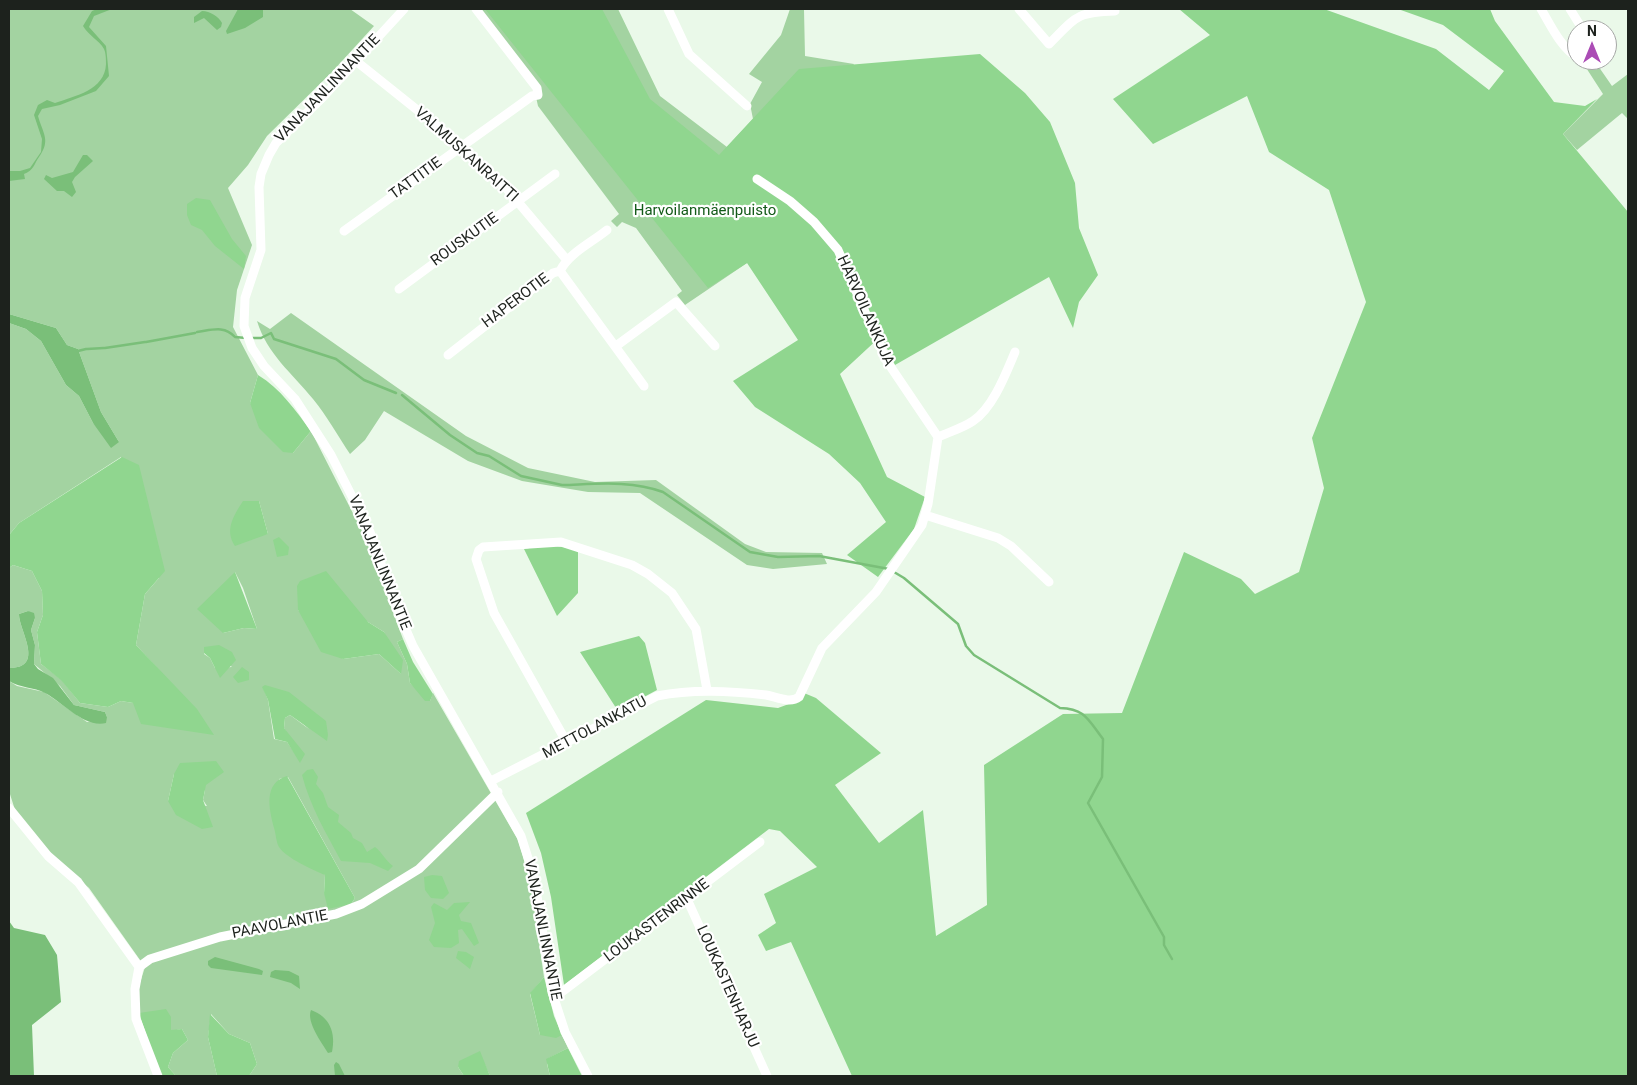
<!DOCTYPE html>
<html>
<head>
<meta charset="utf-8">
<style>
	body { margin:0 }
	#map { position:relative; width:1637px; height:1085px; overflow:hidden; background:#eaf9e9; font-family:Roboto,sans-serif }
	canvas { display:block }
	.frame { position:absolute; inset:0; border:10px solid #1d221d; pointer-events:none }
	.north { position:absolute; left:1567px; top:20px; width:50px; height:50px; box-sizing:border-box; background:#fff; border:1px solid #a5a7a5; border-radius:50%; rotate:0deg; font-size:14px; font-weight:700; line-height:20px; text-align:center; color:#1d221d }
	.north::after { content:''; display:block; margin:auto; width:18px; height:22px; background:#ab4cb5; clip-path:polygon(50% 0,100% 100%,50% 72%,0 100%) }
</style>
</head>
<body>
<div id="map">
<canvas width="1637" height="1085"></canvas>
<div class="frame"></div>
<div class="north">N</div>
</div>
<script>
const g = document.querySelector('canvas').getContext('2d');
g.lineJoin = 'round';
function fill(path, color) {
  g.fillStyle = color;
  g.fill(path, 'evenodd');
}
function trace(path, color, width, dash) {
  g.strokeStyle = color;
  g.lineWidth = width;
  g.lineCap = dash ? 'butt' : 'round';
  g.setLineDash(dash || []);
  g.stroke(path);
}
function drawText(font, color, halo, rows, align = 'center') {
  g.font = font + ' Roboto,sans-serif';
  g.lineWidth = 4.5;
  g.setLineDash([]);
  g.textBaseline = 'middle';
  g.strokeStyle = halo;
  g.fillStyle = color;
  for (const [text, x, y, turn = 0] of rows) {
    g.save();
    g.translate(x, y);
    g.rotate((+turn || 0) * Math.PI / 180);
    g.textAlign = isNaN(turn) ? turn : align;
    if (halo) g.strokeText(text, 0, 0);
    g.fillText(text, 0, 0);
    g.restore();
  }
}
fill(new Path2D(`
	M9,9H350L374,26L332,72L267,136L248,165L228,188L252,245L237,290L233,327L258,375L250,403L293,453L311,431L364,535L403,639L397,642L407,664L410,683L430,701L433,693L518,840C533,884 537,931 544,977L530,994L540,1035H562L568,1048L549,1058L547,1064L550,1076H490L479,1052L458,1067L464,1076H249L257,1064L250,1043L229,1034L211,1014L208,1037L217,1076H176L168,1067L173,1053L188,1040L182,1029L171,1031V1018L139,1013V986L145,967L89,888L44,848L15,810L9,791V681L17,686L44,692L87,722L107,717L105,712L74,705L60,686L34,664L35,645L31,630L35,618L28,611L19,614C19,631 46,668 9,668V568L13,565L32,571L42,591L43,615L37,632L41,664L61,679L80,703L108,707L121,701L133,703L160,671L136,645L145,594L159,578L121,457L19,523L9,535V323L26,329L41,341L66,385L79,396L93,423L119,442L101,412L78,349L67,345L56,328L9,314ZM259,501L268,534L250,535ZM235,572L243,588L257,629L244,628L223,633ZM299,593L368,622L384,632L401,674L379,654L343,659L298,610ZM205,647L232,667L215,668L210,658L204,654ZM263,687L309,729L290,715L285,718L284,728L301,762L287,742L274,739L268,700ZM174,774L205,790L203,800L207,806L168,801ZM288,777L355,898L351,904L324,893L325,875L279,779Z
	M479,9H618L660,96L727,147L753,119L750,104L762,82L749,74L781,35L790,9L804,10L805,56L854,64L747,263L685,305L677,295L682,291L636,228L622,222L617,227L611,221L619,214L538,106L536,97L541,96Z
	M1588,60H1594L1612,86L1628,74V119L1622,113L1577,150L1563,134L1603,94L1583,63Z
	M291,313L466,436L528,468L595,482L656,480L745,544L766,552L822,553L827,564L773,569L747,565L640,493L588,492L522,481L468,461L384,411L365,440L350,454C338,436 327,416 313,399C292,373 267,354 257,321L270,329Z`), '#a3d3a1');
fill(new Path2D(`
	M485,9H602L650,99L719,155L799,69L980,54L1025,93L1050,122L1075,183L1079,228L1098,275L1079,302L1073,328L1049,277L895,365L881,336L840,374L887,477L925,497L914,529L878,577L847,555L886,522L860,483L829,454L755,407L733,381L798,340L747,263L708,288Z
	M1179,9H1324L1436,49L1489,90L1504,71L1443,25L1398,9H1490L1495,21L1554,102L1585,106L1597,99L1563,134L1628,212V1076H852L791,942L766,951L758,935L776,923L764,894L817,867L780,831L769,829L564,985L551,897L541,853L526,813L706,700L778,708L797,701L804,693L816,698L881,753L835,785L879,843L923,810L936,936L987,905L984,765L1063,714L1122,713L1184,552L1241,579L1255,594L1299,572L1324,488L1312,438L1366,302L1329,190L1269,152L1247,96L1153,144L1113,99L1210,35Z
	M196,198L210,200L232,239L246,256L244,269L215,246L202,230L191,225L187,215V204Z
	M258,375C281,389 295,410 311,431L293,453L283,452L259,428L250,403Z
	M122,457L139,465L165,571L145,594L136,645L197,709L214,735L141,724L133,703L121,701L108,707L80,703L61,680L41,664L37,632L43,615L42,591L32,571L13,565L9,568V535L19,523Z
	M243,501H259L268,534L235,546C224,530 234,515 243,501Z
	M279,537L289,547L288,555L277,557L273,540Z
	M546,545L564,547L578,551V593L557,616L524,549Z
	M326,571L368,622L384,632L403,660L401,674L379,654L343,659L321,652L298,610L297,586L300,581Z
	M235,572L257,629L244,628L223,633L197,609Z
	M639,636L645,643L657,690L618,711L580,652Z
	M403,639L413,662L433,694L430,701H425L410,683L407,664L397,642Z
	M219,645L232,652L236,660L220,678L210,658L204,653V647Z
	M242,667L249,672V680L238,683L233,677Z
	M265,685L289,692L326,721L328,735L327,741L290,715L285,718L284,728L305,754L300,763L287,742L275,739L268,700L262,687Z
	M216,761L224,772L206,785L203,800L213,827L202,829L176,815L168,801L174,774L180,763Z
	M313,769L318,777L316,784L323,793L328,807L339,815L338,822L351,833L353,838L362,843L367,852L375,847C382,852 385,860 393,866L388,871L370,863L341,861C326,833 310,806 302,775L307,770Z
	M287,776L355,898L351,904L328,909L324,893L325,875C313,870 286,858 279,847C276,842 276,834 274,828C269,809 263,783 287,776Z
	M432,875L442,876L449,893L443,899L431,898L425,890L424,877Z
	M470,902L459,915L461,921L471,923L479,943L474,946L462,929L458,930L459,943L451,948L434,947L429,940L435,923L431,907L434,903L447,910L454,903Z
	M458,951L466,952L474,957L470,969L456,958Z
	M544,977L554,1016L562,1035L556,1038L540,1035L530,993Z
	M166,1009L171,1017V1030L182,1029L188,1040L173,1053L168,1067L176,1076H160L139,1013Z
	M210,1014L229,1034L250,1043L257,1064L249,1076H217L208,1037Z
	M568,1048L582,1076H550L546,1059Z
	M480,1051L490,1076H464L458,1067L459,1061Z`), '#90d68f');
fill(new Path2D(`
	M97,9H112L94,16L89,27L106,46L109,76L96,91L60,105L42,109L38,116C43,134 51,140 39,157C34,164 34,170 24,174L25,179L9,181V171H20L30,168L41,152L42,139L34,115L38,105L47,100L55,103C75,96 105,90 106,64C106,60 106,53 104,49C99,40 89,36 83,26L92,11Z
	M238,9H263V17L245,28L227,34L226,31Z
	M202,11C210,11 219,17 222,23L221,27L217,30L204,18L194,23V17Z
	M83,155H87L93,161L75,177L72,182L76,192L72,197L64,191H57L44,179L46,175L52,178L73,172Z
	M9,314L56,328L67,345L78,349L101,412L119,442L111,448L93,423L79,396L66,385L41,341L26,329L9,323Z
	M28,611L34,613L35,618L31,630L35,645L34,664L38,669L53,678L74,705L105,712L107,717L106,723C84,728 64,703 45,693C34,687 20,688 9,681V668C46,668 19,631 19,614Z
	M9,921L14,928L45,935L57,955L61,1002L32,1025L34,1076H9Z
	M215,957L259,969L263,971L262,975L211,968L208,965V961Z
	M275,970L289,971L299,976L300,989L291,983L270,977L271,972Z
	M311,1010C330,1017 336,1033 332,1052L328,1053C322,1043 306,1022 311,1010Z
	M336,1062L339,1064L345,1076H335L334,1065Z`), '#7abf79');
trace(new Path2D(`
	M197,332C212,330 224,325 235,337L246,338
	M250,338H261
	M261,338L271,333L274,339L336,359L364,380L396,393
	M146,342L195,333
	M105,348L145,342
	M87,349L104,348
	M78,351L86,349
	M402,395L450,435L477,453L489,456L521,476L562,485
	M563,485C596,484 631,480 663,492L750,552L778,557L819,556L889,569
	M894,572L904,578L958,624L966,646L974,655L1060,708C1086,709 1088,720 1103,739L1102,777L1088,803L1164,937V945L1172,959`), '#7abf79', 2.5);
trace(new Path2D(`
	M404,9L323,97L276,143L269,155L261,174L259,187L261,250L245,298L244,326L252,348L264,366L295,399L331,455L370,532L395,604L413,646L521,836L534,877L552,992L565,1032L588,1076
	M668,9L689,54L747,106
	M1019,9L1049,44C1076,17 1076,12 1115,11
	M1541,9C1550,24 1561,48 1577,57
	M1570,9L1583,30
	M356,61L446,133L507,189L566,259
	M757,179L790,201L814,222L838,250L886,360L938,437
	M344,231L532,96L538,95L537,88L476,9
	M560,271L644,386
	M399,289L555,174
	M616,346L676,302L715,346
	M448,355L553,273L560,271C569,253 591,243 607,230
	M925,515L998,538L1011,546L1049,582
	M567,743L494,613L476,559L479,550L483,547L561,542L632,565L648,574L672,593L696,629L707,690
	M491,781L657,696C693,689 729,691 766,695C777,697 790,704 799,697L822,648L876,592L922,525L928,504L938,437C949,432 963,428 973,421C993,408 1006,373 1015,352
	M9,808L48,856L78,882L139,967
	M687,899L767,1076
	M554,998L760,842
	M158,1076L136,1019L135,989L139,967L150,959L220,937L336,914L362,904L419,869L498,792`), '#fff', 9);
drawText('15px', '#1d221d', '#fff', [
	["VANAJANLINNANTIE",328,89,-46],
	["VALMUSKANRAITTI",466,155,42],
	["TATTITIE",416,179,-36],
	["ROUSKUTIE",465,240,-36],
	["HAPEROTIE",516,301,-37],
	["HARVOILANKUJA",865,311,66],
	["VANAJANLINNANTIE",379,563,68],
	["METTOLANKATU",595,728,-28],
	["LOUKASTENRINNE",657,921,-37],
	["PAAVOLANTIE",280,925,-11],
	["VANAJANLINNANTIE",542,930,79],
	["LOUKASTENHARJU",727,987,66]
]);
drawText('15px', '#135b19', '#fff', [
	["Harvoilanmäenpuisto",705,211]
]);
</script>
</body>
</html>
